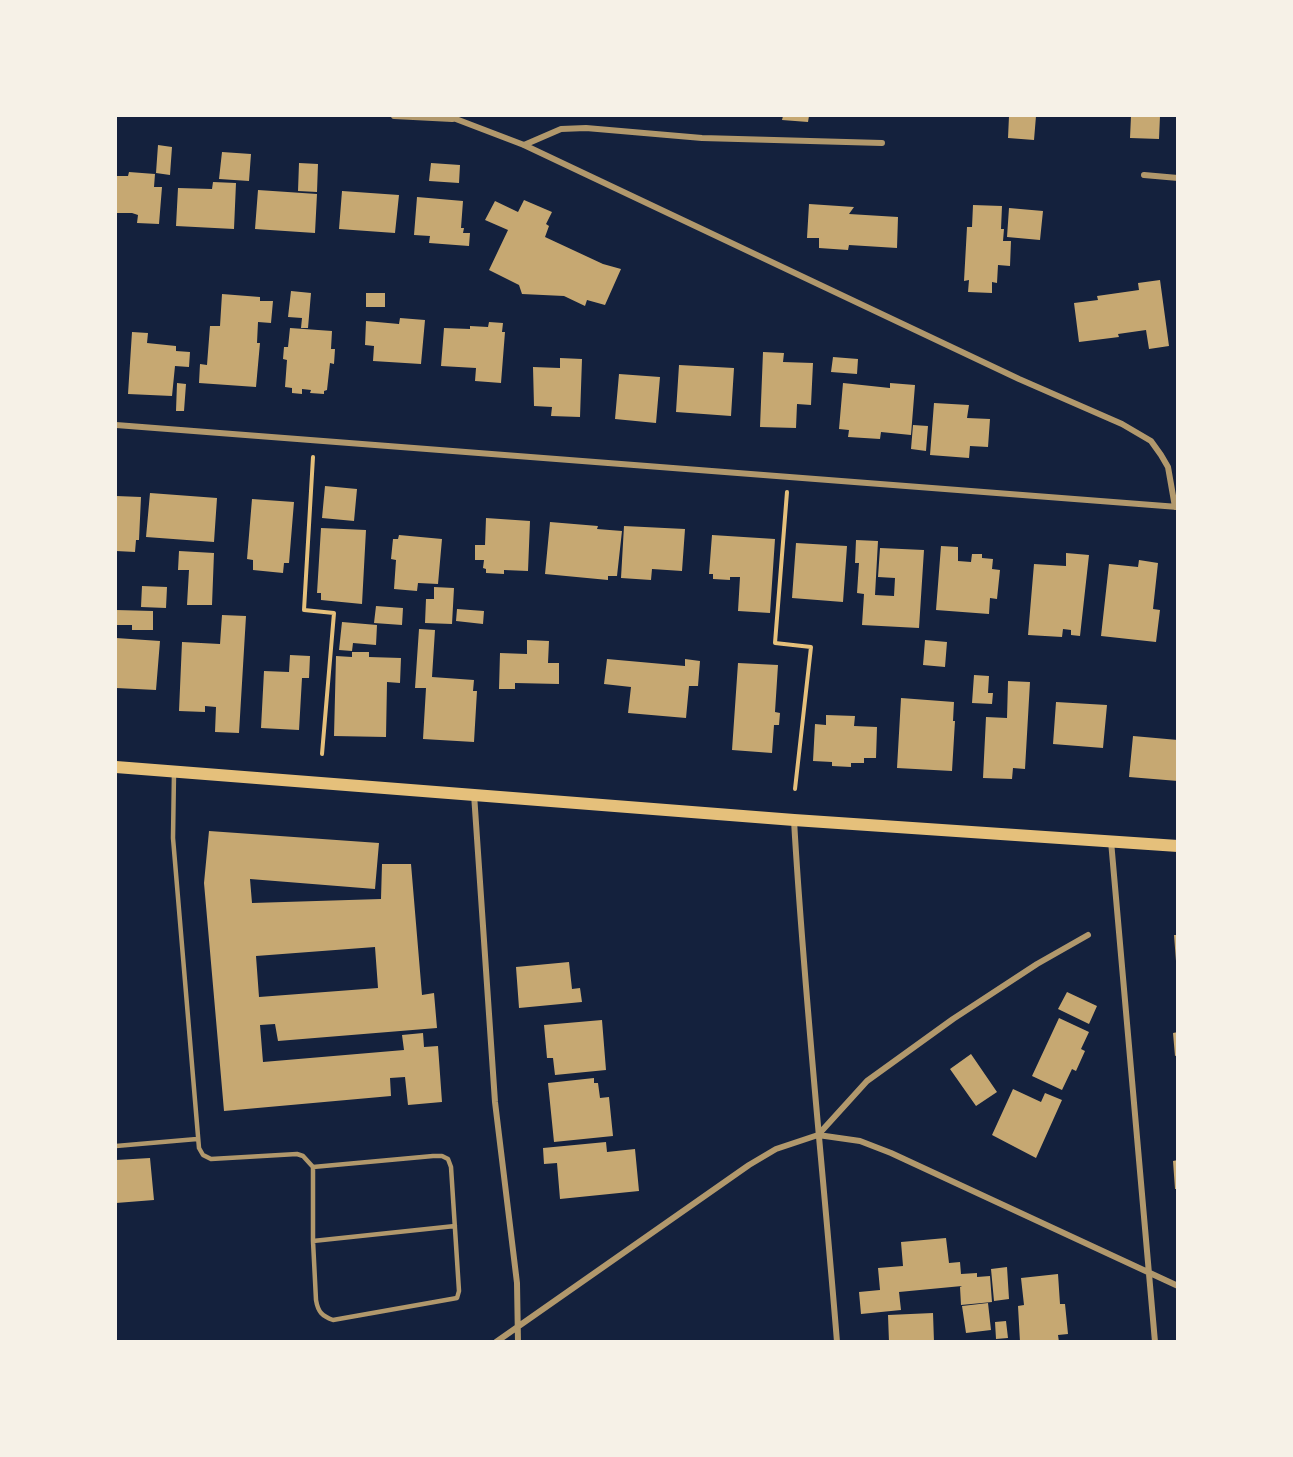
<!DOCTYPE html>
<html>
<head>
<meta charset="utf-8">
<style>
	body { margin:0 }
	#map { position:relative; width:1293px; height:1457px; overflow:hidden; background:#14213d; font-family:"IBM Plex Serif",serif }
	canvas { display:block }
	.frame { position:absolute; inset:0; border:117px solid #f6f1e7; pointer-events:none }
</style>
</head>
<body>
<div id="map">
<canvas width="1293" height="1457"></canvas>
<div class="frame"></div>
</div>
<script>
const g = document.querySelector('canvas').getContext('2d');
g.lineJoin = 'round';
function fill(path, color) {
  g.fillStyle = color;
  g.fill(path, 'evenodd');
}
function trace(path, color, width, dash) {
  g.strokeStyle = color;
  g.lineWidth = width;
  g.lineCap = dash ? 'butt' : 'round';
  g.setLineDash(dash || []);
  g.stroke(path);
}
fill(new Path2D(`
	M783,116H809L808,122L782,120Z
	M1009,116H1036L1034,140L1008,138Z
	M1131,116H1160L1159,139L1130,138Z
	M158,145L172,147L170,175L156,173Z
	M222,152L251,154L249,181L219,179Z
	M299,163L318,164L317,192L298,191Z
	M431,163L460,165L459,183L429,181Z
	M129,172L155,174L154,187H162L159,224L137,223L138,215L132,213H116V176H128Z
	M213,182L236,183L234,229L176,226L178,188L212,189Z
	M258,190L317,194L315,233L255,229Z
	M342,191L399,195L395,233L339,229Z
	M417,197L463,201L461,228H464L463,233H470L469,246L429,243L430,236L414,235Z
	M524,200L552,212L546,224L549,226L545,237L603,264L621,269L605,305L587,300L585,306L564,296L522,294L519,285L489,270L508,230L485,220L495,201L518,212Z
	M809,204L854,207L849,214L898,217L897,248L849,245L848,250L819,248V238H807Z
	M973,205L1002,206L1001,229H1004L1003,241H1011L1010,266L998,265L997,283L992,282V293L968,292L969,280L964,281L967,227H972Z
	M1009,208L1043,211L1040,240L1007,237Z
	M1160,280L1169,346L1149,349L1146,330L1118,334L1119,337L1079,342L1074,303L1098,300L1097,296L1139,290L1138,283Z
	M291,291L311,293L308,328H301L302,318L288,317Z
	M366,293H385V307H366Z
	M222,294L260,297V301H273L271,323L258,322L257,343H260L256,387L199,383L200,364L207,365L210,326H220Z
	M400,318L425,320L421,364L373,361L374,346L365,345L366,321L399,324Z
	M489,322L503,323L502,332H505L501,383L475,381L476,368L441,366L444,328L470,329V326L488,327Z
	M290,328L332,331L331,349H335L334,364L330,363L327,390L324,391V394L310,393L311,390L302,389V394L292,393V388L285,387L287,360L283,359L284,347H288Z
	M132,332L148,333L147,343L176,346V351L190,352L189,367L175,366L172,396L128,394Z
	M763,352L784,353L783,362L813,363L811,405L797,404L796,428L760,427Z
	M833,357L858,359L857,374L831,372Z
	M560,358L582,359L580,417L551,416L552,407L534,406L533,367L560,368Z
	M679,365L734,368L731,416L676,412Z
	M619,374L660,377L656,423L615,419Z
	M177,383L186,384L184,411H176Z
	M843,383L890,388V383L915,385L911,435L881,432L880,439L848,437L849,430L839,429Z
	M934,403L969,405L967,418L990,419L988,447L970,446L969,458L930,455Z
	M913,425L928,426L926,451L911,449Z
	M325,486L357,489L354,521L322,518Z
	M150,493L217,498L214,542L146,537Z
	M116,496L141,497L139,540H136L135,552L116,551Z
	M252,499L294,502L289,563H284L283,573L253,570V560L247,559Z
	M486,518L530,521L528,571L504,570V574L486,573V569L483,568L484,560H475V545H485Z
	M550,522L598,526L597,529L622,531L617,576H608V580L545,574Z
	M624,526L685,529L682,571L652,569L651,580L621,578Z
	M321,528L366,530L362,604L321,600V593H317Z
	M399,535L442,539L438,584L418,583L417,591L394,589L396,560L391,559L393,539H398Z
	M712,535L775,539L770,613L738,611L740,577H730V580L713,579V574H709Z
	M856,540L878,541L875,595L894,596L895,578L878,577L880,548L924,550L919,628L862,625L864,594L857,593L859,563H855Z
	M796,543L847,546L843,602L792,598Z
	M941,546L958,547V561L971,562L972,554H982V558L993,559L992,569L1000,570L997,599L990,598L989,614L936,610Z
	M179,551L214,553L212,605H187L189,570H178Z
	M1066,553L1089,555L1080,636L1071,635V630L1063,629L1062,637L1028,635L1034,564L1066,566Z
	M1139,560L1158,563L1153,609L1160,610L1156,642L1101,636L1109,564L1138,567Z
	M142,586L167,587L166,608L141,607Z
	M434,587L454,588L452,624L425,623L426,599H434Z
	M376,606L403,608L402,625L374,623Z
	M457,609L484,611L483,624L456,621Z
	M116,610L153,611V630H132V625H116Z
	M222,615L246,616L239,733L215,732L216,707L205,706V712L179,711L182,642L220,644Z
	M342,622L377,625L376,645L353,643L352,651L339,650Z
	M419,629L435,630L432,677L474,680L473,691H477L474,742L423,739L426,688H415Z
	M116,638L160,641L156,690L116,688Z
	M527,640L549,641L548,663H559V684L515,683V689H499L500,653L527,654Z
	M925,640L947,642L945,667L923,665Z
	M352,652H369V657L401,658L400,683L387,682L386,737L334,736L336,656L352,657Z
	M290,655L310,656L309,678H302L299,730L261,728L264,671L289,672Z
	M607,659L685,666V659L700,661L698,686H689L686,718L628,713L631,687L604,684Z
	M738,663L778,665L775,712L780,713L779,725H774L772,753L732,750Z
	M974,675L989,676L988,693H993L992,704L972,703Z
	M1008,681L1030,682L1025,769L1013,768L1012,779L983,778L986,717L1007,718Z
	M901,698L954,702L953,721H955L952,771L897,768Z
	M1056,702L1107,705L1103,748L1053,744Z
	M826,715L855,716L854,726L877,727L876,758H864V763H851V767L832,766V762L813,761L815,724L826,725Z
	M1133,736L1178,740V781L1129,777Z
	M209,831L379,843L375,889L250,879L252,903L381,899L382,864H411L422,995L434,993L437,1028L278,1041L275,1024L260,1025L263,1062L404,1050L402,1035L423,1033L424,1047L438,1046L442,1102L408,1105L405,1077L390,1078L391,1096L224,1111L204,883ZM375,947L378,988L259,997L256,956Z
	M1174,935H1178V961H1176Z
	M569,962L572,989L580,988L582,1002L519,1008L516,967Z
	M1067,992L1097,1006L1089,1024L1058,1009Z
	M1059,1018L1089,1032L1081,1049L1085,1051L1076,1071L1072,1069L1062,1090L1032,1076Z
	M602,1020L606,1070L555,1075L553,1058H547L544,1025Z
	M1178,1032V1055L1175,1056L1173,1033Z
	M971,1054L997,1092L976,1106L950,1069Z
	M594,1078V1083H598L600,1098L609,1097L613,1136L554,1142L548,1083Z
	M1013,1089L1041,1102L1045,1093L1062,1100L1036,1158L992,1135Z
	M606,1142L607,1152L635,1149L639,1191L560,1199L557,1163L544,1164L543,1148Z
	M150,1158L154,1200L116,1203V1160Z
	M1178,1160V1189H1175L1173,1161Z
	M946,1238L949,1263L960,1262L961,1274L977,1273V1277L990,1276L992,1302L961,1305L960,1287L962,1286L899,1292L901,1310L861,1314L859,1292L880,1290L878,1268L903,1266L901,1242Z
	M1007,1267L1009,1299L994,1301L991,1269Z
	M1058,1274L1060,1304H1065L1068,1334L1058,1335L1059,1342H1020L1018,1306L1024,1305L1021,1278Z
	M988,1303L991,1330L966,1333L962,1306Z
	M933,1313L934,1342H889L888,1315Z
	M1006,1321L1008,1338L996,1339L995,1322Z`), '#c6a872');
trace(new Path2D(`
	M313,457L304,610L334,613L322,754
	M787,492L775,643L811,647L795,789`), '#e5c07b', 4);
trace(new Path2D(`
	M174,773L173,838L199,1148L203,1155L211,1159L297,1154L303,1156L313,1167V1241L316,1300C318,1312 322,1316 333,1320L457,1298L459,1291L451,1167L448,1159L442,1156H433L313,1167
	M116,1146L197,1139
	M313,1241L455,1226`), '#b1986c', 4.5);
trace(new Path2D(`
	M394,116L452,119
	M448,116L524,145L1019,379L1122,424L1151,441L1161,455L1168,467L1175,507
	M524,145L561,129L586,128L702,138L882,143
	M1144,175L1178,178
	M116,425L1178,507
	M474,794L495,1102L517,1283L518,1342
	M794,820C804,995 823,1168 837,1342
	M1111,841L1155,1342
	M818,1135L860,1141L891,1153L1178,1286
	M496,1342L749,1165L776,1149L818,1135L867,1081L953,1019L1037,964L1088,935`), '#b1986c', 6);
trace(new Path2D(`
	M116,767L794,820L1178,846`), '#e5c07b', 12);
</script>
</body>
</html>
